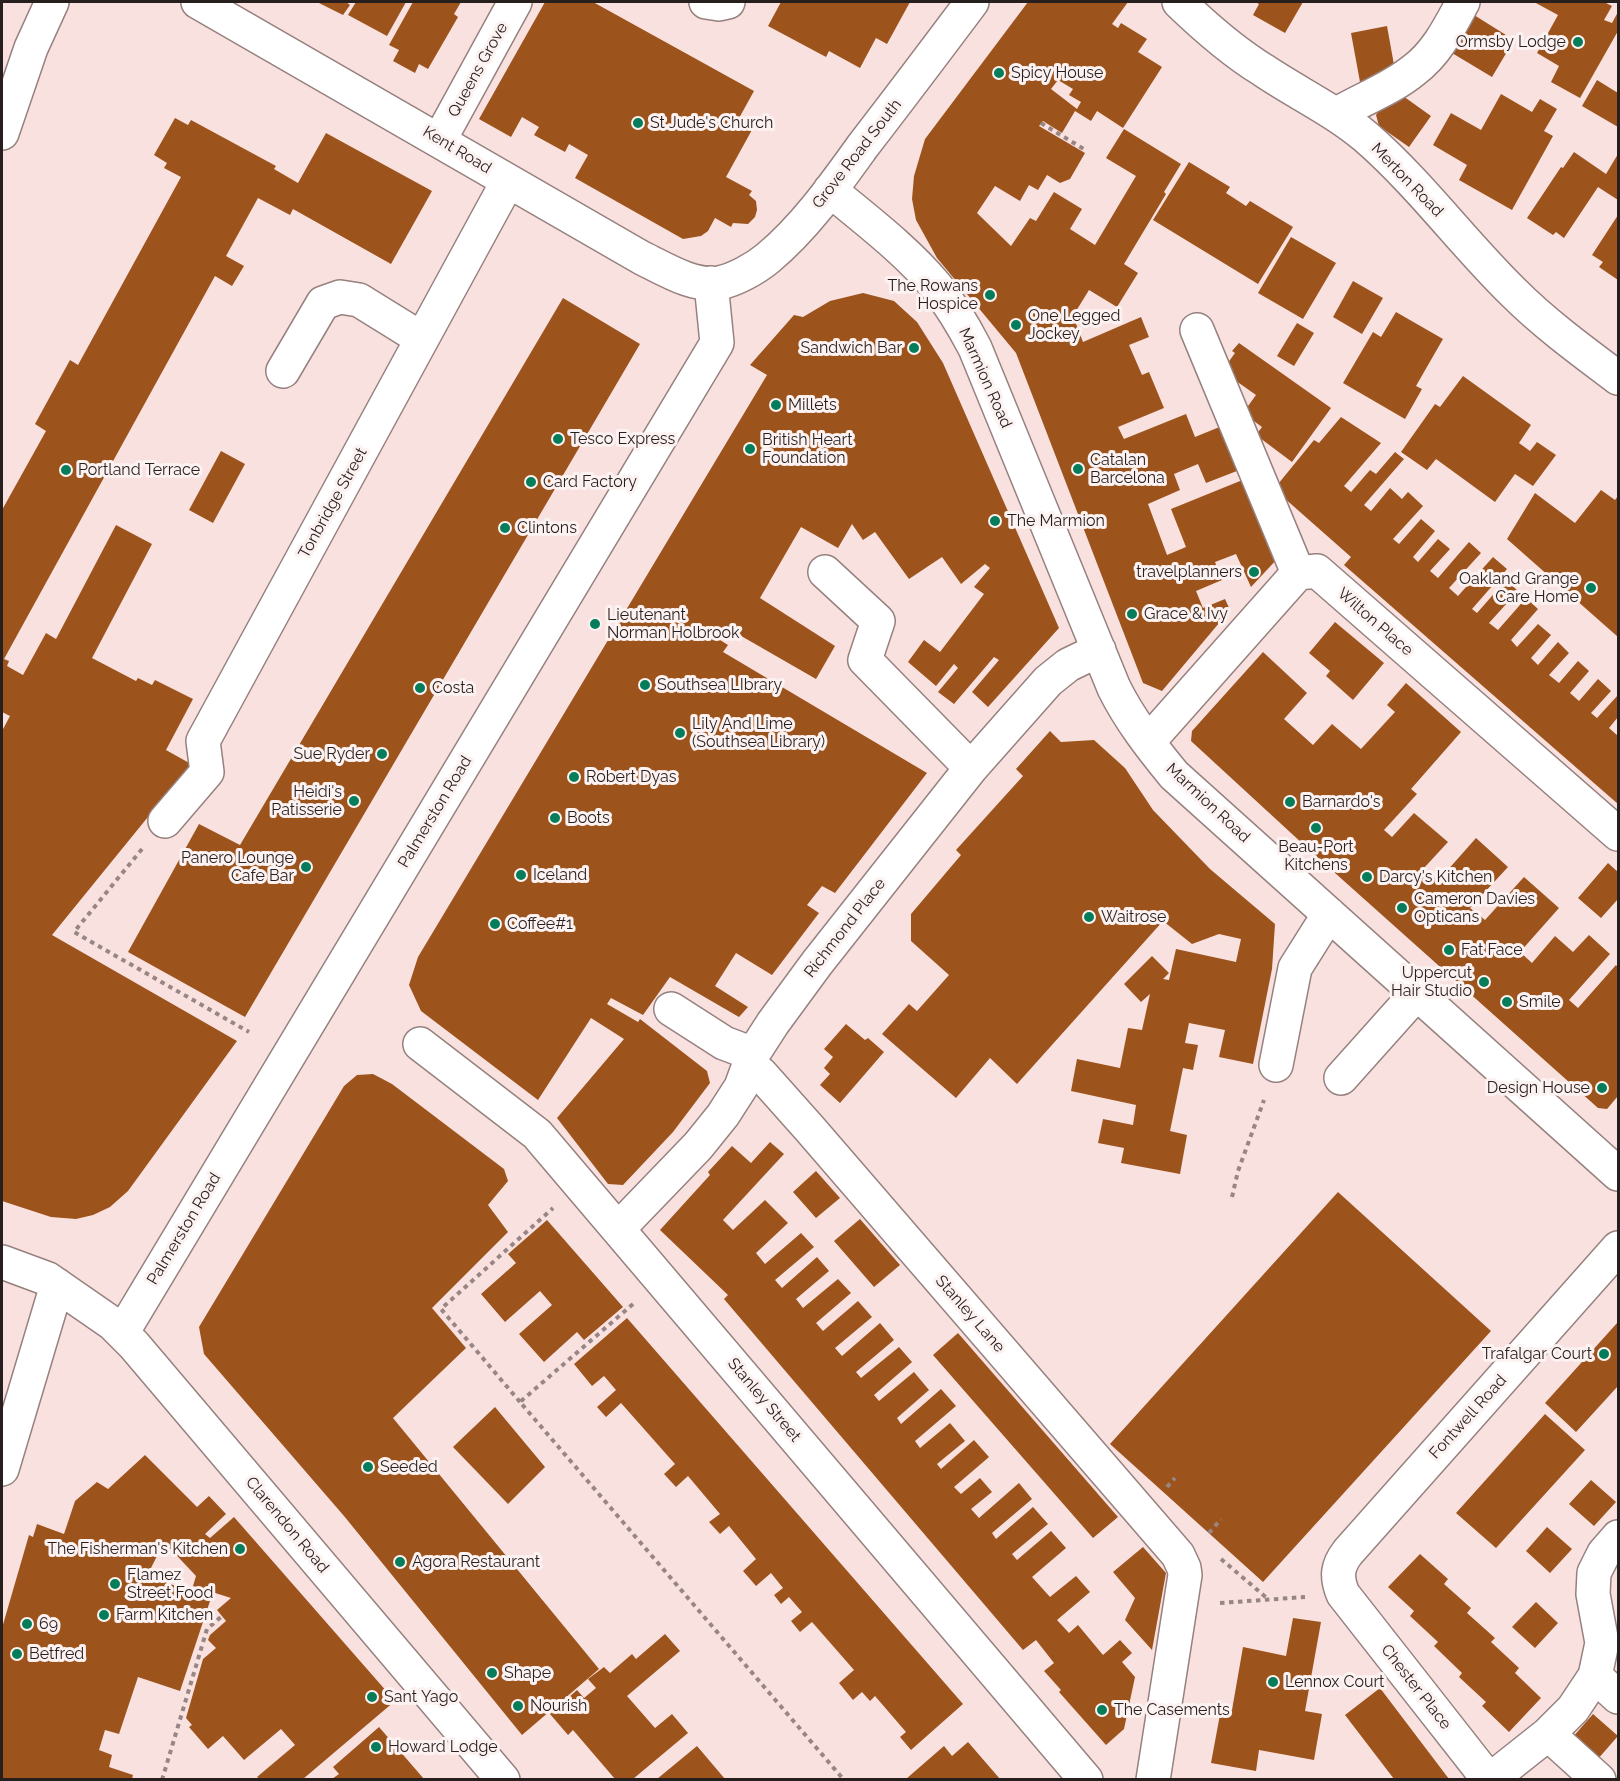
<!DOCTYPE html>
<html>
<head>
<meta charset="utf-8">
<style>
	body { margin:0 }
	#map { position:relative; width:1620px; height:1781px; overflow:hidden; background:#f9e1df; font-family:Raleway,sans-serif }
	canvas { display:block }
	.frame { position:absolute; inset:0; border:3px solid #271f1e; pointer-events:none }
</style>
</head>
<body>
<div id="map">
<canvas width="1620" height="1781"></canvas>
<div class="frame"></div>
</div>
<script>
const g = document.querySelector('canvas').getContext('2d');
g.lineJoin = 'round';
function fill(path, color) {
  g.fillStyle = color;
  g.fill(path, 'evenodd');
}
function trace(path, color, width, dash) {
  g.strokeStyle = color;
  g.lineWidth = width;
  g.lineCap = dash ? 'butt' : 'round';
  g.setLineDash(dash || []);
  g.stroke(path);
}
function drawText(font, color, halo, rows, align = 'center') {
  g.font = font + ' Raleway,sans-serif';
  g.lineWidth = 6;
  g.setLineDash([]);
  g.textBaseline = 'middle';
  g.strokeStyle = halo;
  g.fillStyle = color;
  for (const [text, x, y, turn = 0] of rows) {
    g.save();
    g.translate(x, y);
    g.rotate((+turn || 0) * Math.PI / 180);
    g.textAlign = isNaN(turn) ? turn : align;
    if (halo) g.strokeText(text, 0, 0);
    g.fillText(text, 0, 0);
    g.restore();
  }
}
fill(new Path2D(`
	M317,2H346L350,5L343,15Z
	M356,2H406L387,36L348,15Z
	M413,2H461L454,14L458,17L428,69L419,64L415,73L393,61L399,50L389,45Z
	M545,2H593L754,91L738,120L753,128L726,177L752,191L749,195L756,201L757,210L755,217L748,224L733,223L731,227L715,218L708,231L701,236L683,239L575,178L588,155L569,144L565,152L534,135L539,127L522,117L511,137L479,119Z
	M781,2H910L887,44L876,38L860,68L829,51L826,57L768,26Z
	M1028,2H1128L1112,24L1118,28L1121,23L1147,39L1138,52L1162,67L1123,128L1097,111L1091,121L1075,111L1062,133L1043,121L1039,126L1085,153L1070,179L1060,183L1047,175L1038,190L1029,185L1020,201L995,186L977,213L1011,246L1030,218L1036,221L1054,192L1082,209L1070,229L1095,245L1136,176L1106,158L1124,129L1181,164L1164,192L1166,194L1124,264L1138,273L1117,307L1089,290L1073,316L1083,342L1141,317L1149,337L1129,345L1142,375L1149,372L1164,408L1118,427L1124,439L1186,414L1195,437L1222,426L1242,469L1206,483L1198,464L1174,474L1180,490L1148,504L1167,555L1186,547L1171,509L1245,479L1278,558L1251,587L1236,554L1215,562L1222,580L1196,591L1203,608L1225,599L1230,610L1162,691L1143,683L1016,353L937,258L916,220L912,199L914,176L925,139ZM1058,80L1073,89L1069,95L1081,102L1077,109L1051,89Z
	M1255,2H1303L1285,33L1253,15L1259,4Z
	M1534,2H1604L1612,6L1604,20L1612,23L1618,12V31L1580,98L1551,82L1559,66L1537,53L1558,15Z
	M1474,15L1514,40L1492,77L1452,53Z
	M1387,26L1394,65L1360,82L1351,33Z
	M1597,80L1618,93V127L1582,106Z
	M1501,94L1532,112L1540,99L1557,109L1544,131L1553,136L1512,210L1459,180L1467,165L1433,145L1451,113L1481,130Z
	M1403,96L1431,116L1409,147L1379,126L1376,115L1380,109Z
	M175,118L188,125L191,120L276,166L274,169L298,183L326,133L432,191L391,264L293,209L290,215L258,198L226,256L244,266L232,286L215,276L4,659L9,661L7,666L23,675L46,633L56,639L116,525L152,544L92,658L136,681L138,678L152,685L155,680L193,699L166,750L191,764L52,935L237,1041L128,1191L110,1207L93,1215L76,1219L51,1217L2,1201V731L10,716L2,712V510L46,431L35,424L70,360L78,365L181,177L164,168L167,163L154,155Z
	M1574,152L1606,174L1618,154V200L1598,187L1564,238L1556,232L1553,235L1527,218L1561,167L1563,168Z
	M1189,162L1230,187L1226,193L1246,206L1250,201L1293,227L1258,284L1153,220Z
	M1618,215V280L1599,267L1603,262L1592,255Z
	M1291,237L1336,263L1303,319L1258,293Z
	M1353,281L1383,298L1362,334L1333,317Z
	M863,293L894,301L917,322L943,363L1059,628L988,707L972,692L999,660L994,657L954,704L938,692L958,668L954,664L936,686L908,662L924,640L940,652L984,594L974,587L990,568L985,564L961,584L942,557L909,579L875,532L863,540L852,524L838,548L801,527L760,598L835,646L816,679L736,633L734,638L724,632L720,640L728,645L723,652L927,773L835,893L822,886L807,905L819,913L772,975L736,953L715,986L748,1007L739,1017L670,977L643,1015L611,998L607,1004L638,1022L640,1019L707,1071L710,1083L673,1132L623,1185L608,1184L557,1118L624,1039L591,1018L538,1100L421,1011L409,985L418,957L767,375L750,365L794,315L803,317L830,301Z
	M563,298L640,344L245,1017L128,952L199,824L240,845Z
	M1396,312L1443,339L1416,386L1422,389L1405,419L1343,383L1373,332L1381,337Z
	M1297,323L1314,333L1294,366L1277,356Z
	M1239,343L1331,408L1292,462L1256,435L1262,427L1243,413L1256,395L1222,371L1235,353L1232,351Z
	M1463,376L1531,425L1519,443L1530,451L1537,442L1556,455L1533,486L1515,474L1495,502L1436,459L1427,470L1401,452L1435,404L1440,407Z
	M1341,417L1381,443L1344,486L1351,492L1370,470L1376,474L1395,452L1404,459L1364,505L1371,511L1390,488L1402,499L1408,492L1423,506L1393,539L1399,544L1421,519L1435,531L1413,557L1418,562L1438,539L1450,549L1430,571L1438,578L1469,542L1481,553L1449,588L1458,596L1493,557L1507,569L1472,609L1477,613L1506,580L1518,591L1489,623L1498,630L1526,598L1538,609L1511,640L1517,647L1538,624L1551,635L1531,658L1538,665L1558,642L1569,653L1549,675L1559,683L1578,661L1589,671L1570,693L1579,701L1598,679L1611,691L1591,713L1597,718L1618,695V717L1609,728L1618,736V804L1344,565L1351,557L1274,489L1314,440L1319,443Z
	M221,451L245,464L213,523L189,510Z
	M1601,490L1615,500L1618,496V637L1507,539L1535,493L1575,523Z
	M1335,622L1384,663L1353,700L1326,676L1330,671L1309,653Z
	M1263,652L1307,693L1284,719L1313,745L1332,724L1361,749L1395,712L1387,705L1406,683L1461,732L1411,789L1417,794L1384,830L1392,837L1414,813L1448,842L1424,868L1438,881L1476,838L1508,867L1470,908L1485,920L1524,877L1559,908L1520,952L1532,963L1555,936L1573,952L1589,935L1610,954L1569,1000L1578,1008L1616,965L1618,968V1096L1607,1109L1598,1108L1316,856L1191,741L1192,731Z
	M1050,731L1061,742L1094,740L1125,768L1153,810L1210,869L1275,924L1272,969L1253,1064L1219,1057L1225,1030L1189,1023L1185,1043L1198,1045L1193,1070L1183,1068L1170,1131L1187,1135L1180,1174L1121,1163L1124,1148L1098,1143L1103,1119L1133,1125L1136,1105L1071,1091L1077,1059L1120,1068L1128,1028L1142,1030L1150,994L1141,1002L1124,984L1152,956L1169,973L1163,979L1169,980L1176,949L1236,962L1241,939L1219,934L1192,944L1163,921L1017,1084L990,1058L956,1098L882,1034L909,1004L917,1011L949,975L911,941V914L961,855L956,850L1023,776L1016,769Z
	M1608,863L1618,872V899L1601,918L1578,898Z
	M846,1024L865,1040L868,1038L884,1052L840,1103L820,1085L830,1074L824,1068L833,1057L824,1049Z
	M373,1074L392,1084L504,1169L508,1181L488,1205L508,1232L432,1308L466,1348L393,1418L599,1669L522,1735L344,1516L204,1354L199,1327L344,1086L357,1075Z
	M770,1142L784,1154L723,1220L733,1230L765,1200L788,1223L756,1253L765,1264L801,1233L814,1247L775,1280L782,1288L817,1257L829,1271L796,1299L803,1308L838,1279L851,1293L816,1323L823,1331L858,1301L872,1317L835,1348L842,1356L880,1323L894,1340L856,1372L861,1378L899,1347L912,1362L874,1395L879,1401L914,1372L929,1390L897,1418L901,1424L941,1389L956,1406L915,1441L920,1448L950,1423L965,1441L937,1464L941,1469L974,1440L989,1457L954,1487L961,1494L980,1478L992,1492L971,1509L979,1518L1019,1483L1032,1499L992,1533L996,1539L1033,1507L1048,1524L1012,1554L1017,1560L1051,1531L1066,1548L1032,1577L1050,1597L1076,1576L1090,1592L1057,1620L1069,1633L1078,1625L1103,1655L1120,1640L1132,1653L1122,1662L1135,1677L1124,1729L1106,1745L1059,1692L1061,1690L1044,1671L1054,1663L1036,1640L1023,1650L724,1299L728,1295L660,1230L710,1175L708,1172L732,1146L751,1163Z
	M816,1171L840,1198L816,1218L793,1192Z
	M1338,1192L1491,1331L1263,1582L1110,1444Z
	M860,1219L900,1265L874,1287L834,1241Z
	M547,1220L623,1307L584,1340L577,1332L544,1362L519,1334L552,1305L540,1291L505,1322L481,1294L516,1263L508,1254Z
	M627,1318L963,1704L911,1750L900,1737L906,1732L875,1696L870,1701L862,1692L853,1700L839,1683L854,1670L812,1622L800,1632L791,1621L802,1612L789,1597L781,1604L774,1595L783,1588L771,1573L756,1586L743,1571L756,1559L729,1526L720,1534L709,1522L720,1514L688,1476L676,1487L664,1474L675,1464L621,1403L606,1417L597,1407L616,1390L604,1376L592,1386L574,1364Z
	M1618,1322V1386L1576,1432L1545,1403Z
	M958,1333L1118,1517L1093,1538L933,1355Z
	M495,1407L545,1467L508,1504L453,1447Z
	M1545,1414L1585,1450L1496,1548L1456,1513Z
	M145,1455L197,1507L209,1496L226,1514L205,1534L210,1538L234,1517L395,1701L303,1779H260L257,1777L295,1745L281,1729L244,1760L223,1736L208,1749L189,1727L192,1725L186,1718L203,1659L216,1648L208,1640L210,1635L226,1621L217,1610L231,1598L193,1586L196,1576L164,1542L147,1576L211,1598L180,1691L138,1677L119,1734L105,1730L99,1750L112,1755L109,1767L133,1775L132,1779H2V1628L29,1535L33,1537L37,1524L64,1534L75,1501L97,1482L108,1489Z
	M1591,1480L1616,1502L1594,1526L1569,1504Z
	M1547,1527L1572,1549L1550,1573L1526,1551Z
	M1143,1547L1166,1573L1152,1650L1125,1620L1135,1598L1113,1572Z
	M1420,1554L1448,1579L1444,1584L1471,1608L1467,1613L1495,1638L1491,1642L1519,1668L1515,1673L1541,1698L1509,1732L1482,1706L1486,1702L1459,1677L1462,1673L1434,1646L1438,1642L1410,1616L1414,1611L1388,1587Z
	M1536,1602L1558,1623L1535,1648L1512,1627Z
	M1293,1618L1321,1622L1305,1711L1322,1714L1314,1760L1259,1750L1256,1771L1211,1763L1221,1709L1232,1710L1243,1647L1286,1656Z
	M665,1634L680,1651L627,1696L655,1728L672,1714L688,1733L633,1779H615L573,1730L568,1735L550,1714L577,1690L584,1698L596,1688L588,1679L604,1667L610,1673L632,1654L636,1659Z
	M1380,1688L1449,1779H1394L1345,1715Z
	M1593,1714L1618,1736L1597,1760L1572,1738Z
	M379,1727L424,1779H332L339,1774L333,1767Z
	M968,1742L1000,1779H906L944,1746L952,1756Z
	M697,1746L725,1779H657Z`), '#9d531c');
const minor = new Path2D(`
	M198,2L642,258C665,269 693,287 719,283C735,280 756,268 768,258C805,227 834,186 862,147C899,99 936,50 972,2
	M706,2L719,4L728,2
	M1179,2C1205,27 1232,51 1263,70C1297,93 1334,110 1366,137C1420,184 1462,242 1513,292C1545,324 1582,351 1618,378
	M1337,114C1362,99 1391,89 1414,70C1437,53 1450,26 1463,2
	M2,133L31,48L52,2
	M440,139L515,2
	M830,190C866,220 906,250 936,286C951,305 964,327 975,348L1114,688C1130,720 1151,747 1174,775L1618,1174
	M1197,330L1298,573
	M283,371L323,303L340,297L359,300L422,339
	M825,572L878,621L865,660L971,768
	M1148,742L1298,573L1317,571L1618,834
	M165,821L207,772L203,741L508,181
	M671,1009L724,1043L753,1054
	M420,1044L537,1134L1086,1780
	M750,1065L761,1074L810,1129L1178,1555L1184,1568L1185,1575L1153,1780
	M1276,1065L1295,968L1329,914
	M1341,1078L1417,993
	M618,1229L698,1146L723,1115L741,1087L753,1054L773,1023L817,963L971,768L1048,681L1068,665L1099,650
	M2,1262L48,1279L113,1324L134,1345L503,1780
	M122,1333L717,343L711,283
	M2,1469L57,1285
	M1595,1676L1618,1697
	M1548,1734L1599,1780
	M1489,1780L1343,1594C1336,1577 1337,1566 1348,1552L1618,1248
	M1490,1780L1548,1734L1573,1709L1595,1676L1602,1643L1593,1594L1594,1573L1604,1553L1618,1537`);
trace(minor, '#96817f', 36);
trace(new Path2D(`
	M1041,123L1087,151
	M142,849L74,932L249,1032
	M1232,1197L1238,1171L1264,1100
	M633,1304L520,1402L844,1780
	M520,1402L441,1309L553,1208
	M1167,1487L1175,1478
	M1209,1533L1221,1519
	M1221,1559L1268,1599
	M1220,1603L1305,1597
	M162,1780L207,1629L222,1616`), '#978685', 4, [4.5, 4.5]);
trace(minor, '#fff', 33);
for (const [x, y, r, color] of [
	[1578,42,6,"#067d5a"],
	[999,73,6,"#067d5a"],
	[638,123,6,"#067d5a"],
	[990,295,6,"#067d5a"],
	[1016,325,6,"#067d5a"],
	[914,348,6,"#067d5a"],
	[776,405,6,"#067d5a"],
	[558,439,6,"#067d5a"],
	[750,449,6,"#067d5a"],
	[1078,469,6,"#067d5a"],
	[66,470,6,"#067d5a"],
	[531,482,6,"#067d5a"],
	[995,521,6,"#067d5a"],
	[505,528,6,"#067d5a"],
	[1254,572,6,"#067d5a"],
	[1591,588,6,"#067d5a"],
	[1132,614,6,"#067d5a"],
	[595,624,6,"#067d5a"],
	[645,685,6,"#067d5a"],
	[420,688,6,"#067d5a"],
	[680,733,6,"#067d5a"],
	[382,754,6,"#067d5a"],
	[574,777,6,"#067d5a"],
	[354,801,6,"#067d5a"],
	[1290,802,6,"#067d5a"],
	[555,818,6,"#067d5a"],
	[1316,828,6,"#067d5a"],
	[306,867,6,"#067d5a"],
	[521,875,6,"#067d5a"],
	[1367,877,6,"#067d5a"],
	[1402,908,6,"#067d5a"],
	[1089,917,6,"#067d5a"],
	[495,924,6,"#067d5a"],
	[1449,950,6,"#067d5a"],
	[1484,982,6,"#067d5a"],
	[1507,1002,6,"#067d5a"],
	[1602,1088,6,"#067d5a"],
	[1604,1354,6,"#067d5a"],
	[368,1467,6,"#067d5a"],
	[240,1549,6,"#067d5a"],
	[400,1562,6,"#067d5a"],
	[115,1584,6,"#067d5a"],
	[104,1615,6,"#067d5a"],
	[27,1624,6,"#067d5a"],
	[17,1654,6,"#067d5a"],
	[492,1673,6,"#067d5a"],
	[1273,1682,6,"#067d5a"],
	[372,1697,6,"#067d5a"],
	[518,1706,6,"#067d5a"],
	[1102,1710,6,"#067d5a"],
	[376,1747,6,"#067d5a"]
]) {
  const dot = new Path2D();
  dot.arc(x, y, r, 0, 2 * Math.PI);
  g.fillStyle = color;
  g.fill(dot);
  trace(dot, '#fcf2f1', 2);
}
drawText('16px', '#271f1e', '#fcf2f1', [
	["Ormsby Lodge",1566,42,"right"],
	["Spicy House",1011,73],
	["St Jude's Church",650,123],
	["The Rowans",978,286,"right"],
	["Hospice",978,304,"right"],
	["One Legged",1028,316],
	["Jockey",1028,334],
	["Sandwich Bar",902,348,"right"],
	["Millets",788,405],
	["Tesco Express",570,439],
	["British Heart",762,440],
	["Foundation",762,458],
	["Catalan",1090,460],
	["Barcelona",1090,478],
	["Portland Terrace",78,470],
	["Card Factory",543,482],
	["The Marmion",1007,521],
	["Clintons",517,528],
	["travelplanners",1242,572,"right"],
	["Oakland Grange",1579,579,"right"],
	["Care Home",1579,597,"right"],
	["Grace & Ivy",1144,614],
	["Lieutenant",607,615],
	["Norman Holbrook",607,633],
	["Southsea LIbrary",657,685],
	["Costa",432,688],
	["Lily And Lime",692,724],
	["(Southsea Library)",692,742],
	["Sue Ryder",370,754,"right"],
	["Robert Dyas",586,777],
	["Heidi's",342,792,"right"],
	["Patisserie",342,810,"right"],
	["Barnardo's",1302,802],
	["Boots",567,818],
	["Beau-Port",1316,847,"center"],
	["Kitchens",1316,865,"center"],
	["Panero Lounge",294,858,"right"],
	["Cafe Bar",294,876,"right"],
	["Iceland",533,875],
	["Darcy's Kitchen",1379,877],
	["Cameron Davies",1414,899],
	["Opticans",1414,917],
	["Waitrose",1101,917],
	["Coffee#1",507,924],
	["Fat Face",1461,950],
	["Uppercut",1472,973,"right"],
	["Hair Studio",1472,991,"right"],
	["Smile",1519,1002],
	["Design House",1590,1088,"right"],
	["Trafalgar Court",1592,1354,"right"],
	["Seeded",380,1467],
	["The Fisherman's Kitchen",228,1549,"right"],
	["Agora Restaurant",412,1562],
	["Flamez",127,1575],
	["Street Food",127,1593],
	["Farm Kitchen",116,1615],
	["69",39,1624],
	["Betfred",29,1654],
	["Shape",504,1673],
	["Lennox Court",1285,1682],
	["Sant Yago",384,1697],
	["Nourish",530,1706],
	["The Casements",1114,1710],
	["Howard Lodge",388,1747]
], 'left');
drawText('16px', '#271f1e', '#fcf2f1', [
	["Queens Grove",478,70,-61],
	["Kent Road",457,150,31],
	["Grove Road South",857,154,-52],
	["Merton Road",1407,180,46],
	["Marmion Road",985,378,66],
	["Tonbridge Street",333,503,-61],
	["Wilton Place",1375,622,41],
	["Marmion Road",1208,803,43],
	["Palmerston Road",435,812,-59],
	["Richmond Place",845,928,-52],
	["Palmerston Road",184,1229,-59],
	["Stanley Lane",970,1314,49],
	["Stanley Street",764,1400,50],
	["Fontwell Road",1468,1417,-48],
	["Clarendon Road",287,1525,50],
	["Chester Place",1416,1687,52]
]);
</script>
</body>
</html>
